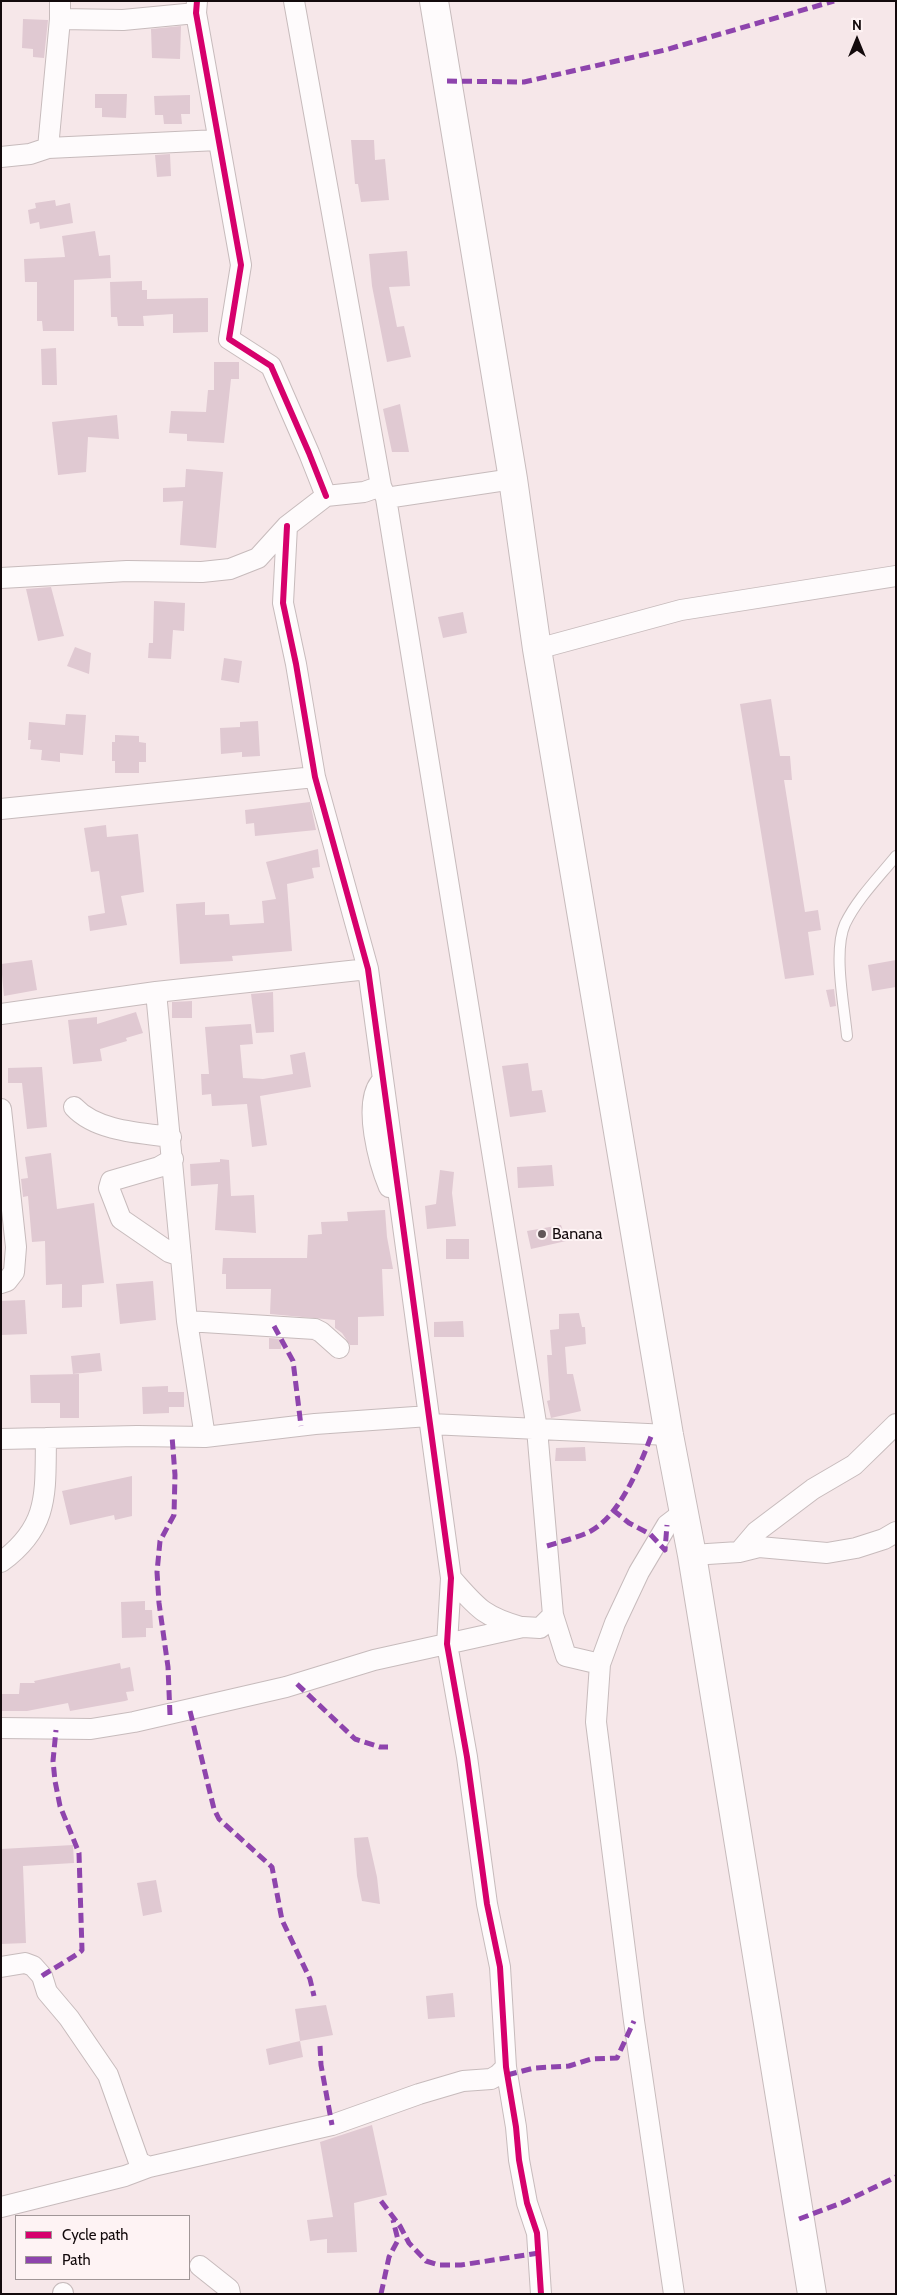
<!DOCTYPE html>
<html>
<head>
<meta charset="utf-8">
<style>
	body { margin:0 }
	#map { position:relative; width:897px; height:2295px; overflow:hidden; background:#f6e7e9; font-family:Cabin,sans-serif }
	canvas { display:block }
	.frame { position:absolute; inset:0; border:2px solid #130a0c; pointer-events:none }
	.legend { position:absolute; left:15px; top:2215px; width:175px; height:65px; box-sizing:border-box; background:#fef3f4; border:1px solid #a09697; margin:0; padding:6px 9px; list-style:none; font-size:15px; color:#130a0c }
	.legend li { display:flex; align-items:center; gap:10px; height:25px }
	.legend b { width:25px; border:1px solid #a09697 }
	.north { position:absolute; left:832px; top:15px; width:50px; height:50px; -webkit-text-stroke:4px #fef3f4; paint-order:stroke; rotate:0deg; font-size:14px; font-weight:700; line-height:20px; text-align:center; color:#130a0c }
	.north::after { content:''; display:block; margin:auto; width:18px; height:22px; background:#130a0c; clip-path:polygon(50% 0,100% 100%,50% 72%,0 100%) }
</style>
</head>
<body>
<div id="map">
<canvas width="897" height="2295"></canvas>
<div class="frame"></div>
<ul class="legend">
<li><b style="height:6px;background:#d6006c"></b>Cycle path</li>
<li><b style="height:6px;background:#8e44ad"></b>Path</li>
</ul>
<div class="north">N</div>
</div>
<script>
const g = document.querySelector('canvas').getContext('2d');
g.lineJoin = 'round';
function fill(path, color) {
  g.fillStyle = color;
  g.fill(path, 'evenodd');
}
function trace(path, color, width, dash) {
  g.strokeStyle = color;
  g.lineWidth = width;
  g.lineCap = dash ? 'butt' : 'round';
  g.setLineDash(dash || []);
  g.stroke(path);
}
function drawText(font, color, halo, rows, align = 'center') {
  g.font = font + ' Cabin,sans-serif';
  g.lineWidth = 4;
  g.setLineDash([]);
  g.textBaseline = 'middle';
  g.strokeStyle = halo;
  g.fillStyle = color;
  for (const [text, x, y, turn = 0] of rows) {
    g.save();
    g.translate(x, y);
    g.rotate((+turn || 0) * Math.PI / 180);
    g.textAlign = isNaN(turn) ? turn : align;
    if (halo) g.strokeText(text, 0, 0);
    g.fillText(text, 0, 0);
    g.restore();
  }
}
fill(new Path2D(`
	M23,19L48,20L44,58L33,57V49L22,48Z
	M181,26L180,59L152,58L151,29Z
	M95,94H127L126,118L102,117V108H95Z
	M190,95V114H181L182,124H164L163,115H155L154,96Z
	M351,140H374L375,160L385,159L389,200L361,202L358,184H355Z
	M170,154L171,176L157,177L155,155Z
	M55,200L56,206L70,203L73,223L40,229L39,222L30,224L28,210L36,208L35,203Z
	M95,231L99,256L110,255L111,278L74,280V331H43L42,321H37V282H25L24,259L65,257L62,236Z
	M407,251L410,286L389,287L397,327L404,326L411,357L387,362L372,286L369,254Z
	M142,281V290H147V299L208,298V332L173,333V314L143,316L144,326H118L117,317H111L110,282Z
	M56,348L57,385H42L41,349Z
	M214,362H239V379H231L224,443L187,441V434L169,433L171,411L206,412L208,390H214Z
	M400,404L409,452H392L383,409Z
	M117,415L119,439L88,437L86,472L58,475L52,422Z
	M186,469L223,472L216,548L180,545L183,501L163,502V488L185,487Z
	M51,587L64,636L38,641L26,589Z
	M154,601L185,603L184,631L173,630L171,659L148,658L149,643H153Z
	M463,612L467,633L443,638L438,617Z
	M75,647L91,653L89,674L67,666Z
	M224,658L242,661L239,683L221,680Z
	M771,699L780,756H790L792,780H784L805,912L818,910L821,930L808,932L814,975L785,979L740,704Z
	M66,714L86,715L83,755L60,753V762L41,760L42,750L30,749L31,740H28L29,722L65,725Z
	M258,721L260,756L242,757V752L221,754L220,728L240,727V722Z
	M115,735L139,736V742L146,743V762H139V773H115V761H112V742H115Z
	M310,802L316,830L255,836L254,823L246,824L245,810Z
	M106,825L107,837L138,834L144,892L121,896L127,925L90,931L88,916L105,913L99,871L91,872L84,828Z
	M318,849L320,867L312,868L314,878L287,884L292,951L232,956L233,961L180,964L176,904L205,902V915L229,914L230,925L264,923L262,901L276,899L266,862Z
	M32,960L37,990L4,996L1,964Z
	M896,960V987L872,991L868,965Z
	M834,989L836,1006L830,1007L826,990Z
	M273,992L274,1032L256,1033L251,994Z
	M192,1001V1018H172V1002Z
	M136,1012L143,1033L126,1038L127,1041L100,1049L102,1061L73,1064L68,1020L97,1017V1024Z
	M251,1024L253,1044L240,1045L243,1078L263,1079L293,1074L290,1055L305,1052L311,1087L260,1096L267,1145L252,1147L247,1104L212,1106L211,1094L202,1095L201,1074H209L205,1027Z
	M528,1063L532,1091L542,1090L546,1112L510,1117L502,1066Z
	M42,1067L47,1127L27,1129L22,1083H8V1068Z
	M51,1153L57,1209L94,1203L104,1283L82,1285V1307L62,1308V1284L46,1285L45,1241L32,1242L28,1196L23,1197L21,1179L28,1178L25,1157Z
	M220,1159L229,1160L231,1196L254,1195L256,1233L215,1230L218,1184L191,1186L190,1164L220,1162Z
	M552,1165L554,1186L518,1188L517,1167Z
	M440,1170L454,1172L452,1193L456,1226L427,1229L425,1206L436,1204Z
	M385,1210L387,1237L393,1269H382L384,1316L358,1317V1345H350L342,1333L335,1328V1320L270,1314L271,1289H226V1274H222L223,1258H307L308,1235L322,1234L321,1222L348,1221L347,1212Z
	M561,1225L566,1241L531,1249L527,1231Z
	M446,1239H469V1259H446Z
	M153,1281L156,1320L120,1324L116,1284Z
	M25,1300L27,1334L1,1335V1301Z
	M579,1313L582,1327H585L586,1344L565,1347L567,1374H573L581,1411L551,1418L547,1401L550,1400L547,1355H552L550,1330L559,1329V1314Z
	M463,1321L464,1337H434V1322Z
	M269,1338L282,1339L281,1349H269Z
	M100,1353L102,1371L73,1374L71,1356Z
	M79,1374V1418H60V1403H31L30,1375Z
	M168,1386V1392H184V1407H169V1413L143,1414L142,1387Z
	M585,1447L586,1461H555L556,1448Z
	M132,1476V1516L115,1520L114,1515L70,1525L62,1491Z
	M145,1601V1610H152L153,1628H146V1637L122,1638L121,1602Z
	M120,1663L121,1669L130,1667L134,1691L126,1692L128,1700L125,1701L70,1711L68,1703L27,1711H1V1694H19L20,1683H35L34,1681Z
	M368,1837L377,1877L380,1904L362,1901L357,1876L354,1838Z
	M73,1845L74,1863L23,1866L26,1943L1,1944V1849Z
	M156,1880L162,1912L143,1916L137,1883Z
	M453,1993L455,2017L428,2019L426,1996Z
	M326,2005L333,2035L300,2041L295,2009Z
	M300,2041L303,2057L269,2065L266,2049Z
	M372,2125L387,2195L354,2203L357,2252L327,2253V2239L310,2241L307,2220L333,2217L320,2142Z`), '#e0c9d2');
const lane = new Path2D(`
	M847,1036C844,1005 833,951 845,924C857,899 879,877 896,856`);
const street = new Path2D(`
	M197,1L196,13L241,265L229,339L271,366L309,453L326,496
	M294,1L381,486L386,498L537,1429L553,1615L566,1656L600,1664
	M60,19L123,20L196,13
	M48,148L60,19V1
	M1,157L30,154L48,148L218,140
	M386,498L513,479
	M287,526L283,603L296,664L315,777L368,969L451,1578L447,1644L467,1757L487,1904L500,1967L506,2067L516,2127L519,2160L527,2203L537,2233L541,2294
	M1,578L127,571L202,572L230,569L258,558L287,526L326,496L364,492L381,486
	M537,649L681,610L896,576
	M1,809L315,777
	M156,992L187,1321L205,1437
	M1,1014L156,992L368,969
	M380,1083C363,1105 379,1163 389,1187
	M74,1107C96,1131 140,1133 171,1137
	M1,1109L16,1247L14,1272L7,1281L1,1283
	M173,1159L159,1167L111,1181L109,1188L121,1219L169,1252L181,1256
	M187,1321L315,1329L321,1332L339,1348
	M430,1424L669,1435
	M1,1439L137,1436L205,1437L315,1424L429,1416
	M739,1552L756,1532L813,1489L854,1465L896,1424
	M692,1555L739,1552L759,1547L827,1553L856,1548L884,1539L896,1532
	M1,1562C50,1526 45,1493 46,1438
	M451,1578C477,1607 482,1616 521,1627
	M1,1728L91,1729L134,1722L286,1687L374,1660L523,1627L540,1628L553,1615
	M1,1967L25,1963L33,1966L42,1976L47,1992L69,2018L108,2075L139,2162L149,2167
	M1,2207L125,2176L149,2167L332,2125L419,2094L463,2081L491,2079L498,2075L506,2067
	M200,2266L229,2289L230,2294
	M63,2293V2294
	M674,2294L634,2021L596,1722L600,1664L615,1623L639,1572L667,1525L684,1512`);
const highway = new Path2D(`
	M434,1L513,479L537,649L669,1435L692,1555L812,2294`);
trace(lane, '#c7bbbc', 12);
trace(street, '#c7bbbc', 22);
trace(highway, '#c7bbbc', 30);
trace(lane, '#fefbfc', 10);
trace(street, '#fefbfc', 20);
trace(highway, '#fefbfc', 28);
trace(new Path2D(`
	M447,81L524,82L665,50L834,1
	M274,1326L293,1361L301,1426
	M613,1510L629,1523L650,1534L665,1550L667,1525
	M547,1546C560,1542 575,1538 587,1533C620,1518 640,1465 652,1434
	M297,1684L355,1739L380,1747H388
	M190,1711L214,1809L219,1819L272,1867L282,1920L310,1979L314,1996
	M170,1715L168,1667L159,1603L157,1572L160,1541L174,1515L175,1475L172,1436
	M42,1976C49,1971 81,1953 82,1950L79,1853L60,1806L55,1781L53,1761L56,1730
	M320,2046L321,2065L332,2125
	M507,2075L534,2068L569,2066L591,2059L617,2058L634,2021
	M381,2201L400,2226L409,2243L426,2261L439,2265H461L539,2253
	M799,2219L844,2202L896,2177
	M381,2294L389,2257L398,2240L393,2220`), '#8e44ad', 5, [10, 5]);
trace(new Path2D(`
	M197,1L196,13L241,265L229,339L271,366L309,453L326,496
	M287,526L283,603L296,664L315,777L368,969L451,1578L447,1644L467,1757L487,1904L500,1967L506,2067L516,2127L519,2160L527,2203L537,2233L541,2294`), '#d6006c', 6);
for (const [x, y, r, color] of [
	[542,1234,5,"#625759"]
]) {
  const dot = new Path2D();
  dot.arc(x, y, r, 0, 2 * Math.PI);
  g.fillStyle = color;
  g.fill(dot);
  trace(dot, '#fef3f4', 2);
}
drawText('16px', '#130a0c', '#fef3f4', [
	["Banana",552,1234]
], 'left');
</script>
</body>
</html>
